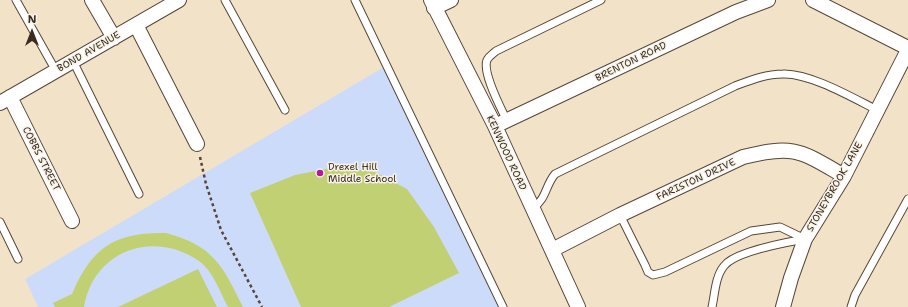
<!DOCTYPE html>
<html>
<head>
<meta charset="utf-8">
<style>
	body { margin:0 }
	#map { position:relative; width:908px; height:307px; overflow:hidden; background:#f2e3c8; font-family:"Shantell Sans",sans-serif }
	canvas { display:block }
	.north { position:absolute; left:12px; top:12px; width:40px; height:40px; -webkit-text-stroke:3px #f7f3e8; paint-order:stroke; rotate:0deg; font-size:11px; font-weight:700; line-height:16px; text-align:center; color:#3b2a1e }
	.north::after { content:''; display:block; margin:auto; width:14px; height:18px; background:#3b2a1e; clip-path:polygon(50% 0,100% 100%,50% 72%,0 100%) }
</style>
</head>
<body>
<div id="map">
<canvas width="908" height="307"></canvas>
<div class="north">N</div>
</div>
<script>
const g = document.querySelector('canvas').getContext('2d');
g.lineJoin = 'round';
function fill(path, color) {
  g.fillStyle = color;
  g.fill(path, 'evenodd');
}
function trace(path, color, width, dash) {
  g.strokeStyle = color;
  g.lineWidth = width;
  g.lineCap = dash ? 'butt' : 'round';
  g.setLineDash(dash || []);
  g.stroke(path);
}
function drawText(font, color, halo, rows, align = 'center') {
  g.font = font + ' "Shantell Sans",sans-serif';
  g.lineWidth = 3;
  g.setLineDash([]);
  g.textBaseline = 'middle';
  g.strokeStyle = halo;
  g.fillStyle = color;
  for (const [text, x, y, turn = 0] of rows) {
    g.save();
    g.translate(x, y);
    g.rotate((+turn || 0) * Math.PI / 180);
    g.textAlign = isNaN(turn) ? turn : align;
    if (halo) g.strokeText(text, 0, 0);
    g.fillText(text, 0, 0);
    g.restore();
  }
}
fill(new Path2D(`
	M384,67L500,307H38L25,279Z`), '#cddbfa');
fill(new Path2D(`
	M336,167L375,172L407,189L434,227L459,273L389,307H301L250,193L295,175Z
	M166,233C214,246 222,265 243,307H228C220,292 213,271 199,261C153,229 93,251 84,307H55L53,303L72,294C92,247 115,232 166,233Z
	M198,269L217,307H118Z`), '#c1d072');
const service = new Path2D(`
	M16,0L56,71
	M225,0L285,110
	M355,0L503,307
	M73,61L139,194
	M507,121C501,108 482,73 487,60C489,56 493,54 496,51L601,0
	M533,208C547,198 545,186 555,174L735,86C751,80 766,74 783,74C810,73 853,98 877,110
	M620,215L645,265L648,272L653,275L665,272L751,231L780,227L805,239
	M0,222L18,259
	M712,307C715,294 715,277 724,266C734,252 788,242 805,239
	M851,307L855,295L908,199`);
const minor = new Path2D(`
	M92,0L114,38
	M431,0L495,126L578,307
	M813,0L908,48
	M434,8L451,0
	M136,25L197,144
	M10,97L72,221
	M0,103L179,0
	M495,126L736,12L768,0
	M552,250L620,215L743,157C794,144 801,151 844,176
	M783,307L791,278L805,239L844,176L908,50`);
trace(service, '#564638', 9);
trace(minor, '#564638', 16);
trace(new Path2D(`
	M200,157L206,184L221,230L262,307`), '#564638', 2.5, [3, 3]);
trace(service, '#fff', 7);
trace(minor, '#fff', 14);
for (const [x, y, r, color] of [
	[320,173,4,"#b5179e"]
]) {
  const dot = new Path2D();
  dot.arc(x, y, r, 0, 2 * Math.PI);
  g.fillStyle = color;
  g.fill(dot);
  trace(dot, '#f7f3e8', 1.5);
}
drawText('10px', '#3b2a1e', '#f7f3e8', [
	["BOND AVENUE",89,52,-30],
	["BRENTON ROAD",631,62,-26],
	["KENWOOD ROAD",506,153,65],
	["COBBS STREET",41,159,63],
	["FARISTON DRIVE",696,180,-25],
	["STONEYBROOK LANE",835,187,-60]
]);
drawText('10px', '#3b2a1e', '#f7f3e8', [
	["Drexel Hill",328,167],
	["Middle School",328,179]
], 'left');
</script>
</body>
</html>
